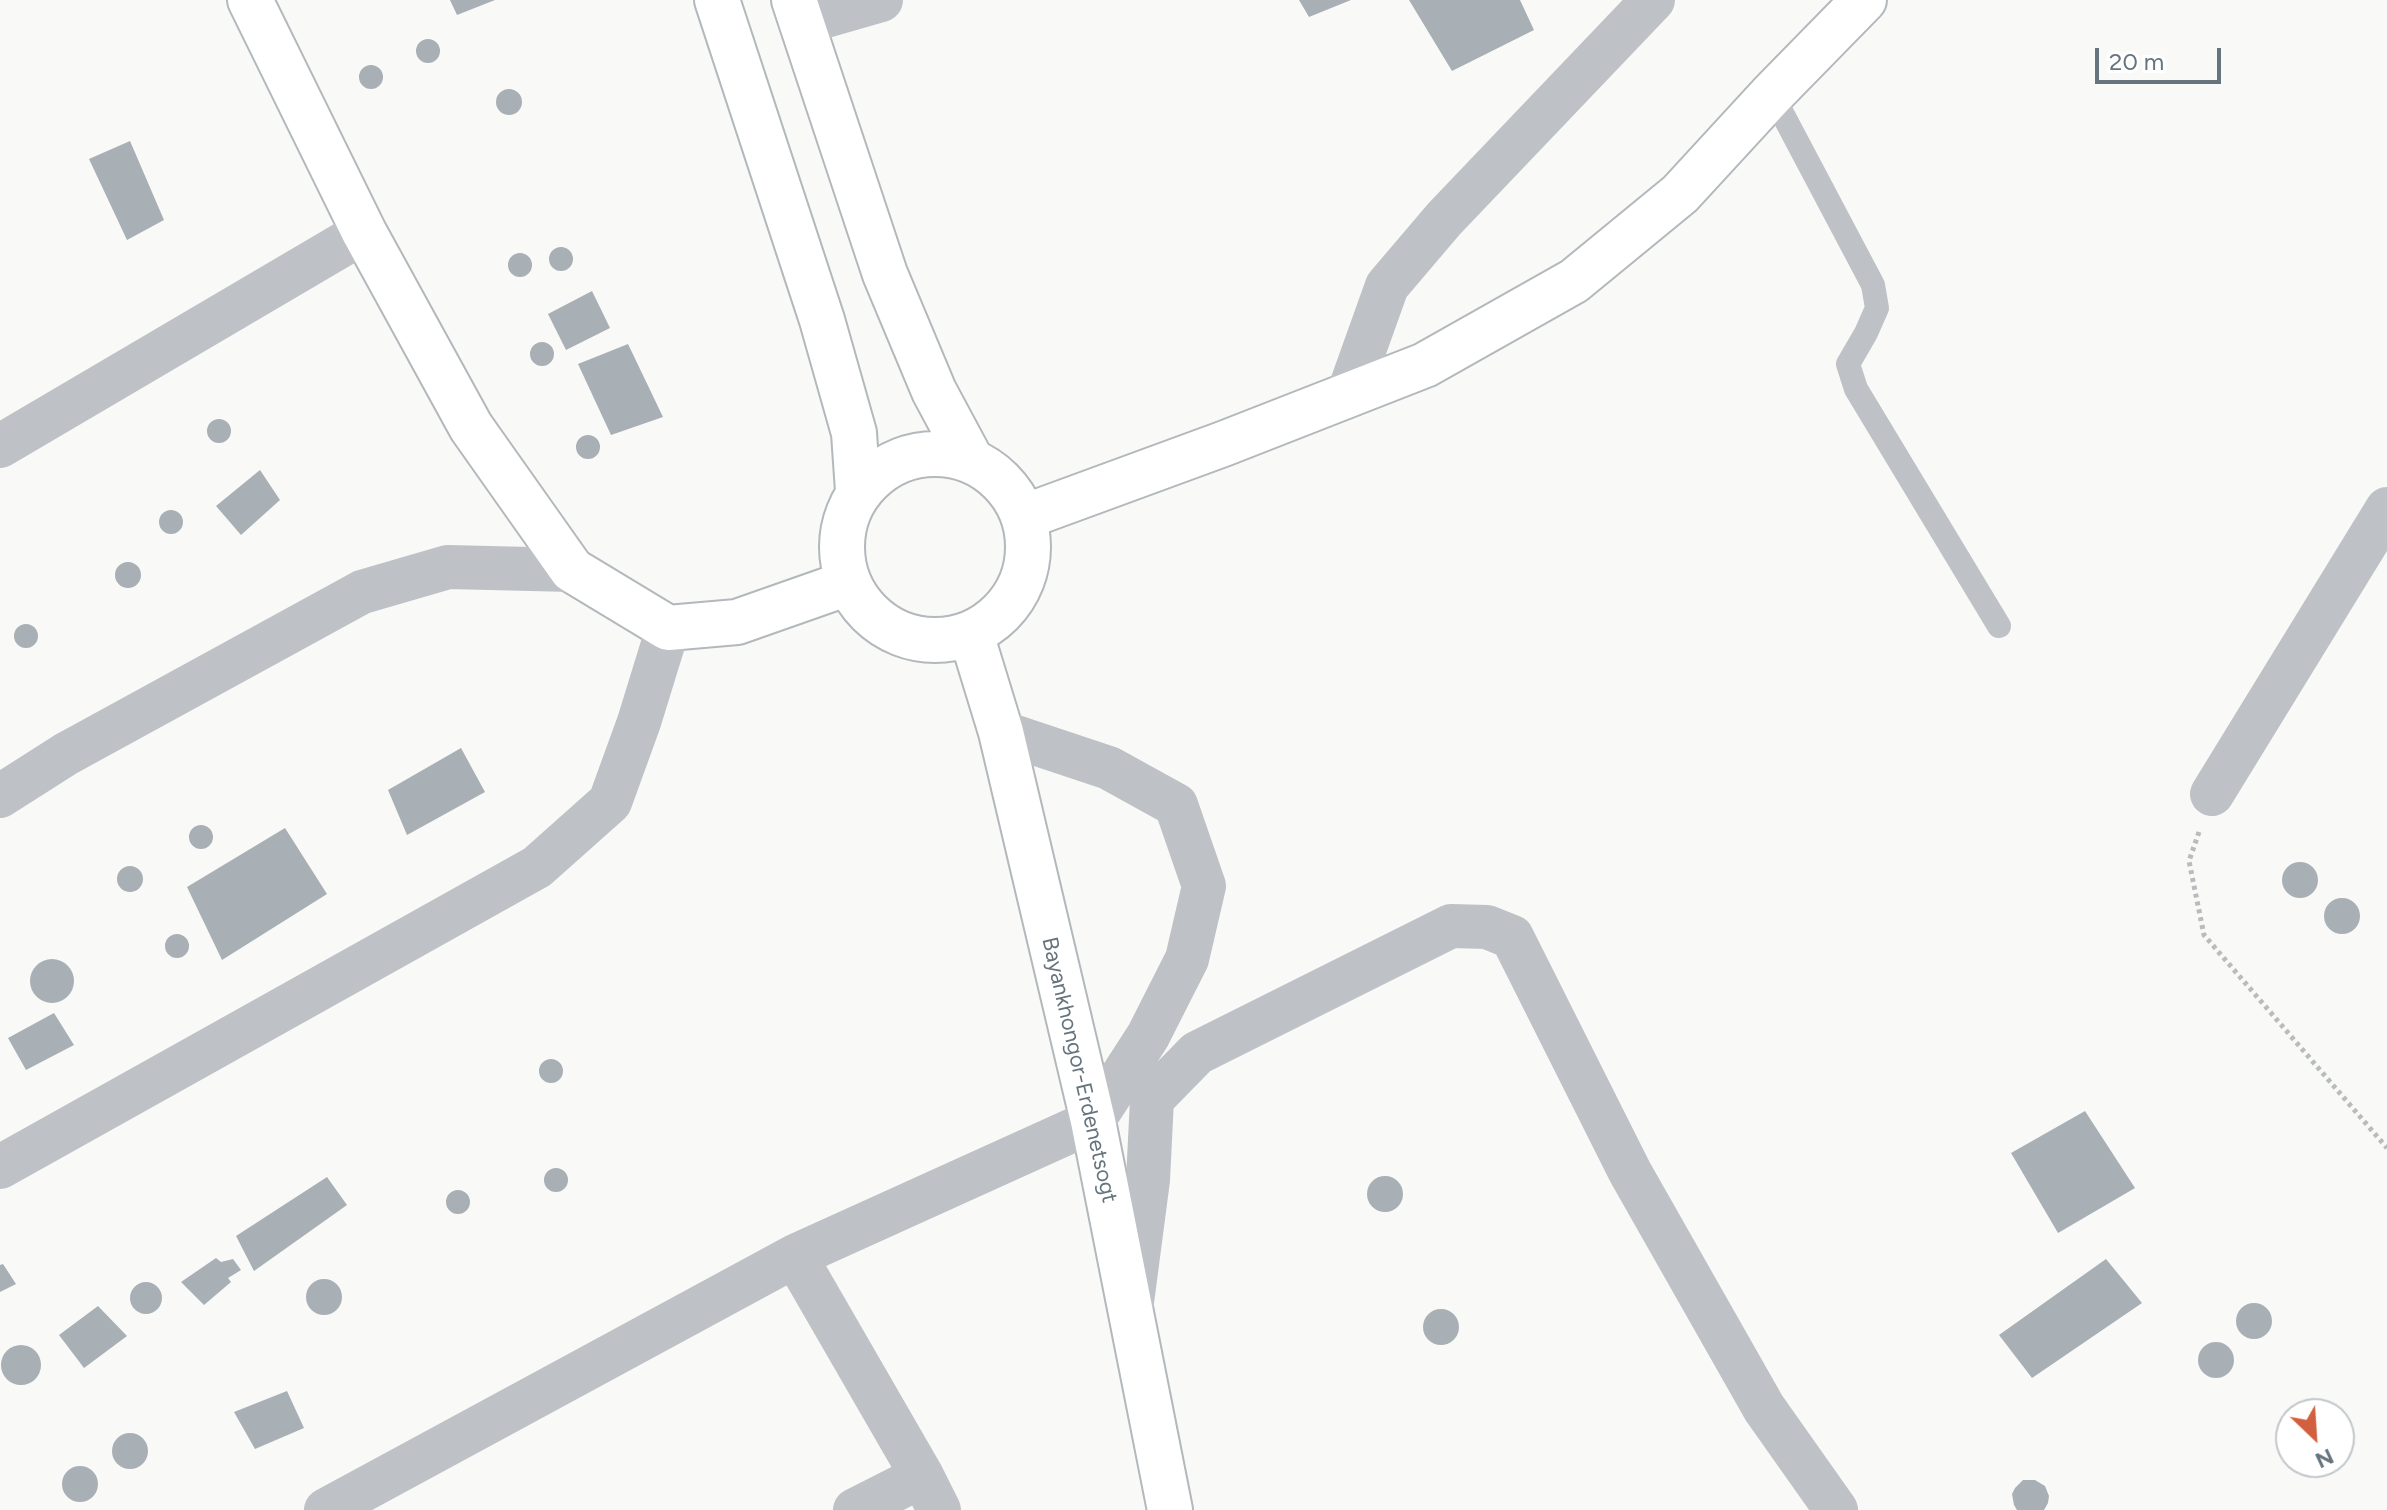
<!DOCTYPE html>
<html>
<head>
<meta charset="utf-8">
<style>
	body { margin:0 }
	#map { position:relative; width:2387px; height:1510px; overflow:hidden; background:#f9f9f7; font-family:Figtree,sans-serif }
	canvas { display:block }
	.north { position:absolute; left:2275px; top:1398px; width:80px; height:80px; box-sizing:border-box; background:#fff; border:2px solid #c2c7cb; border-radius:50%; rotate:155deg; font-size:22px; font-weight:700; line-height:32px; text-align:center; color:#66747e }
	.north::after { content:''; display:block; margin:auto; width:28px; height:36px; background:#d25f3d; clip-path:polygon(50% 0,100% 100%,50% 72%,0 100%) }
	.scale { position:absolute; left:2095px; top:48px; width:126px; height:36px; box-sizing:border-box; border:4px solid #66747e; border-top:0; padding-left:10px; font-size:24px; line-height:28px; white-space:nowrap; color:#66747e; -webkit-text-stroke:6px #fff; paint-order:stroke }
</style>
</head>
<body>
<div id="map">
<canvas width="2387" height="1510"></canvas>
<div class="north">N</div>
<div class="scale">20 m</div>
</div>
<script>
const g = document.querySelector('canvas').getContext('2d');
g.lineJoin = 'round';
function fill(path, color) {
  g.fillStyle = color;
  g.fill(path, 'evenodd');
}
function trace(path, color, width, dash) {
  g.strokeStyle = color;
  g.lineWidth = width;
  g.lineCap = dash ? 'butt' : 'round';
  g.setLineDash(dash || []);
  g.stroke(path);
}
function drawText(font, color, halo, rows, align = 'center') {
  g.font = font + ' Figtree,sans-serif';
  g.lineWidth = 8;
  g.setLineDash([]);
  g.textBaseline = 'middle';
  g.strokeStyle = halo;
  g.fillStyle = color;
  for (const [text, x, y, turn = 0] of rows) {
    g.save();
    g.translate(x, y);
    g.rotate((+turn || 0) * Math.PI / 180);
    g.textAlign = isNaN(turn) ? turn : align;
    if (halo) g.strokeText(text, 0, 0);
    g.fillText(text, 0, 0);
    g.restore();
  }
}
fill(new Path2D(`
	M450,0H495L457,15Z
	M1299,0H1351L1309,17Z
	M1409,0H1520L1534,30L1452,71Z
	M416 51a12 12 0 1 1 24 0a12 12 0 1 1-24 0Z
	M359 77a12 12 0 1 1 24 0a12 12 0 1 1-24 0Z
	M496 102a13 13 0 1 1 26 0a13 13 0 1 1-26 0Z
	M130,141L164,220L127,240L89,159Z
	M549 259a12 12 0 1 1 24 0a12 12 0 1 1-24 0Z
	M508 265a12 12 0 1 1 24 0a12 12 0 1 1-24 0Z
	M592,291L610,328L566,350L548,314Z
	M530 354a12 12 0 1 1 24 0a12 12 0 1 1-24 0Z
	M628,344L663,417L611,435L578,364Z
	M207 431a12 12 0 1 1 24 0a12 12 0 1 1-24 0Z
	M576 447a12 12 0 1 1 24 0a12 12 0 1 1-24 0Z
	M260,470L280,500L241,535L216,506Z
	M159 522a12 12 0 1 1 24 0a12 12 0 1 1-24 0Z
	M115 575a13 13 0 1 1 26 0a13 13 0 1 1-26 0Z
	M14 636a12 12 0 1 1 24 0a12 12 0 1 1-24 0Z
	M461,748L485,792L407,835L388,790Z
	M189 837a12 12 0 1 1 24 0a12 12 0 1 1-24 0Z
	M285,828L327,894L222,960L187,887Z
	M2282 880a18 18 0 1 1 36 0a18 18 0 1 1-36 0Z
	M117 879a13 13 0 1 1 26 0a13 13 0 1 1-26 0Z
	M2324 916a18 18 0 1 1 36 0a18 18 0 1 1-36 0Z
	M165 946a12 12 0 1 1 24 0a12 12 0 1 1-24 0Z
	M30 981a22 22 0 1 1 44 0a22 22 0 1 1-44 0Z
	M54,1013L74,1045L26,1070L8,1038Z
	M539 1071a12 12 0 1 1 24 0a12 12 0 1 1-24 0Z
	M2085,1111L2135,1188L2058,1233L2011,1153Z
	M544 1180a12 12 0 1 1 24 0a12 12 0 1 1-24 0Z
	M1367 1194a18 18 0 1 1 36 0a18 18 0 1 1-36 0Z
	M327,1177L347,1205L254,1271L236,1236Z
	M446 1202a12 12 0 1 1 24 0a12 12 0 1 1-24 0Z
	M216,1258L221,1262L233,1259L241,1270L228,1278L231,1282L204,1305L181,1282Z
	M2106,1259L2142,1303L2032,1378L1999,1335Z
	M3,1264L16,1284L0,1292V1265Z
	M306 1297a18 18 0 1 1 36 0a18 18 0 1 1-36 0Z
	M130 1298a16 16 0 1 1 32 0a16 16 0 1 1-32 0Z
	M2236 1321a18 18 0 1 1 36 0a18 18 0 1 1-36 0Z
	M98,1306L127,1336L84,1368L59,1335Z
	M1423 1327a18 18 0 1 1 36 0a18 18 0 1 1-36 0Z
	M2198 1360a18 18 0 1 1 36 0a18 18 0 1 1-36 0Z
	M1 1365a20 20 0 1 1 40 0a20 20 0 1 1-40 0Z
	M287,1391L304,1428L255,1449L234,1412Z
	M112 1451a18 18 0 1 1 36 0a18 18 0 1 1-36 0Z
	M62 1484a18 18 0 1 1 36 0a18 18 0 1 1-36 0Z
	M2023,1480H2035L2045,1486L2049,1496L2048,1503L2044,1510H2017L2014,1505L2012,1494L2015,1488Z`), '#a8afb5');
const secondary = new Path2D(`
	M250,0L364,232L471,427L572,570L668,628L737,622L848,583
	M717,0L822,320L854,433L858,491
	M794,0L885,274L934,391L971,460
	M842 547a93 93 0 1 1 186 0a93 93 0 1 1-186 0Z
	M1024,517L1223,444L1425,365L1574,281L1680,194L1772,94L1864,0
	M971,634L1001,732L1093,1121L1170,1510`);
trace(secondary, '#b3b8bc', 48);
trace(new Path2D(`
	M2199,832L2189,861L2204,935L2387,1148`), '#b9bcbe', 5, [4, 4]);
trace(new Path2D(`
	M1772,94L1873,285L1877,308L1866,333L1848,364L1856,389L1999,626`), '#bec2c6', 24);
trace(new Path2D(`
	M801,23L881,0
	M1348,395L1387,286L1444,219L1653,0
	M0,446L364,232
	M2212,794L2387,509
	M0,796L66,754L362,592L448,567L572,570
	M0,1167L537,867L610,802L639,722L668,628
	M795,1256L922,1476L939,1510
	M1132,1302L1148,1180L1152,1099L1197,1053L1451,926L1487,927L1512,937L1630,1172L1764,1408L1836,1510
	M326,1510L795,1256L1093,1121L1148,1036L1187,959L1204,886L1176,805L1109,768L1001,732
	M855,1510L922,1476`), '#bec2c6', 44);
trace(secondary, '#fff', 44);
drawText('22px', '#66747e', '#fff', [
	["Bayankhongor-Erdenetsogt",1079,1070,77]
]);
</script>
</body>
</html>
